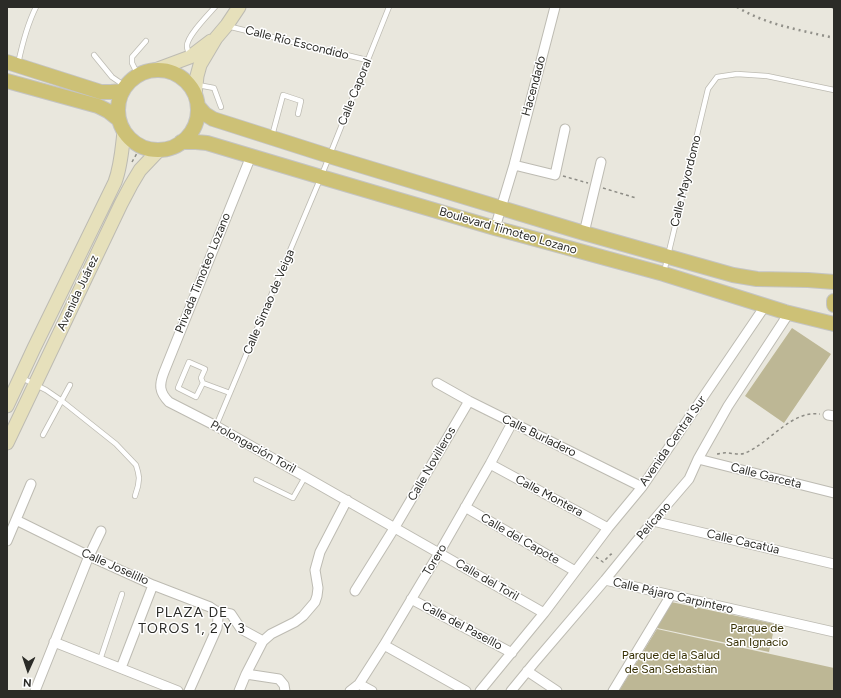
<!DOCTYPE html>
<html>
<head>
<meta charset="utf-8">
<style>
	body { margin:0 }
	#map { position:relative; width:841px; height:698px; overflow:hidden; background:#e9e7dd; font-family:Figtree,sans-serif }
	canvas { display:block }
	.frame { position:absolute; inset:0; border:8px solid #2b2b27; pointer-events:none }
	.north { position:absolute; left:8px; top:650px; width:40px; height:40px; -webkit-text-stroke:3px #fff; paint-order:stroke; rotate:183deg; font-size:11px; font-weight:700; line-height:16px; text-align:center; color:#2b2b27 }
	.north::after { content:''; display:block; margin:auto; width:14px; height:18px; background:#2b2b27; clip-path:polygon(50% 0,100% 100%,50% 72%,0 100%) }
</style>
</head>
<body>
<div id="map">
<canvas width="841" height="698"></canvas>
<div class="frame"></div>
<div class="north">N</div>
</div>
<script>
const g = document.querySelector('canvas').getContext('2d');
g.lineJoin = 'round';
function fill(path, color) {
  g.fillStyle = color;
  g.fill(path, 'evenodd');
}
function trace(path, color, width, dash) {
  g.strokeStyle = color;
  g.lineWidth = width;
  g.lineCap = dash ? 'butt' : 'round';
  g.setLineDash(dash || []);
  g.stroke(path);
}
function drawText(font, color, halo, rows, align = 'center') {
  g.font = font + ' Figtree,sans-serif';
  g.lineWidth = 3;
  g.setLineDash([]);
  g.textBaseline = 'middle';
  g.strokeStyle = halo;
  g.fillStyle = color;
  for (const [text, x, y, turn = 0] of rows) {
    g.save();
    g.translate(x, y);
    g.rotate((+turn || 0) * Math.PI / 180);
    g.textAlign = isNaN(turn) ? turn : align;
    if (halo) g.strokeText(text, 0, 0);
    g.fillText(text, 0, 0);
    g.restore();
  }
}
fill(new Path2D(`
	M792,328L831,354L784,423L745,396Z
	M671,602L775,624L769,652L657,628Z
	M657,629L834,668V691H619Z`), '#bdb795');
const service = new Path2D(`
	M227,26L367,60
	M94,55L112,77L125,86
	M189,55C189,53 187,49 187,46C187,36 208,15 215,7
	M18,64C22,45 27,25 36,7
	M138,75L132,63V57L146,41
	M198,85L214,88L221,107
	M272,136L283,95L301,101L298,114
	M664,272L708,89L717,77L737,74L767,76L834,90
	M189,362L205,369L201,378L203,383L196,397L178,388Z
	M22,378L46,390L62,401L116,444L136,465L138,472L139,478L138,486L135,496
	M203,383L230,393
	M216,426L321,177L389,7
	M43,435L70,385
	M256,480L293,498L305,477
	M100,660L122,594`);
const minor = new Path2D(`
	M251,156L164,372C159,385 159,392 169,402L216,426L544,613
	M514,165L555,175L565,129
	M495,228L514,165L555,7
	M584,233L601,162
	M437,383L469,401L642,487
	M828,415L834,416
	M698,459L834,493
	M490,464L608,528
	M465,507L575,571
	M16,520L89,556L153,585L210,607L216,611L231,614L241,629L263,641
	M653,521L834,564
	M7,541L31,484
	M605,580L834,632
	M355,591L395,527L469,401
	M411,599L512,653
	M54,642L178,691
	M384,645L466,691
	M121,668L153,585
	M527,671L557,691
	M359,684L372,691
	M35,691L89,556L101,531
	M189,691L217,628L218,618L216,611
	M239,691L246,674
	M285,691L284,685L279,679L246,674L263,641L271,634L295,622L303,616L315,602L317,596L318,588L315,570L320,552L347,500
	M350,691L359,684L384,645L439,553L490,464L512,423
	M480,691L544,613L608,528L642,487L765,306
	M511,691L534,663L605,580L653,521L689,479L698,459L728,406L789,313
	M613,691L671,595`);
const secondary = new Path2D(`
	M155,70L190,57L211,41
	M195,95L197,76L200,65L216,38L227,25L239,7
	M7,406L34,348L115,182C121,166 122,149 124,132
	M7,443L121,204L131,185L140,170L159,150`);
const primary = new Path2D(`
	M7,62L101,92H111L122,91
	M118 110a40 40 0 1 1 80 0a40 40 0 1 1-80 0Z
	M7,81L98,106L108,111L118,119
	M198,106L205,114L213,119L329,156L584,233L733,275L757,279L808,280L834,282
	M181,142H196L207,143L321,177L495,228L664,274L785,312L834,324
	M834,301V305`);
trace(service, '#bdbbb2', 6);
trace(minor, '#bdbbb2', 11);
trace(secondary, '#bdbbb2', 15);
trace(primary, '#c4c4c3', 16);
trace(new Path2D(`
	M132,162L141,146
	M563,176L588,183
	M603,188L636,198
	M717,454C719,454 721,453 723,453C730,452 738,456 745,453C770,443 791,410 820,414
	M596,557L603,562L611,554L614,556`), '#8d8c85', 1.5, [3, 3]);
trace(service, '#fff', 4.5);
trace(minor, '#fff', 9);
trace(secondary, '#e6e0bb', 13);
trace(primary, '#cdc176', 14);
trace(new Path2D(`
	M737,7C766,25 801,30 834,38
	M832,7L834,8`), '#919089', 2.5, [2, 4]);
drawText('12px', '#2b2b27', '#fff', [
	["Calle Río Escondido",297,43,14],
	["Hacendado",534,86,-75],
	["Calle Caporal",355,92,-68],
	["Calle Mayordomo",686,181,-76],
	["Boulevard Timoteo Lozano",508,231,16],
	["Privada Timoteo Lozano",203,273,-68],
	["Avenida Juárez",78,293,-65],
	["Calle Simao de Veiga",269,302,-67],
	["Calle Burladero",539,436,26],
	["Avenida Central Sur",673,441,-55],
	["Prolongación Toril",253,447,29],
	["Calle Novilleros",432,464,-60],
	["Calle Garceta",766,476,14],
	["Calle Montera",549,496,28],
	["Pelícano",654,521,-49],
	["Calle del Capote",520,539,30],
	["Calle Cacatúa",743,542,13],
	["Torero",435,560,-59],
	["Calle Joselillo",115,567,24],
	["Calle del Toril",487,580,30],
	["Calle Pájaro Carpintero",673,596,13],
	["Calle del Paseíllo",462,626,28]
]);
drawText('12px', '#373003', '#fff', [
	["Parque de",757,628],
	["San Ignacio",757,642],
	["Parque de la Salud",671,655],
	["de San Sebastian",671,669]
]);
g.letterSpacing = '1px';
drawText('14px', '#2b2b27', '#fff', [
	["PLAZA DE",192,613],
	["TOROS 1, 2 Y 3",192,629]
]);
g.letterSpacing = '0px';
</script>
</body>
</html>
